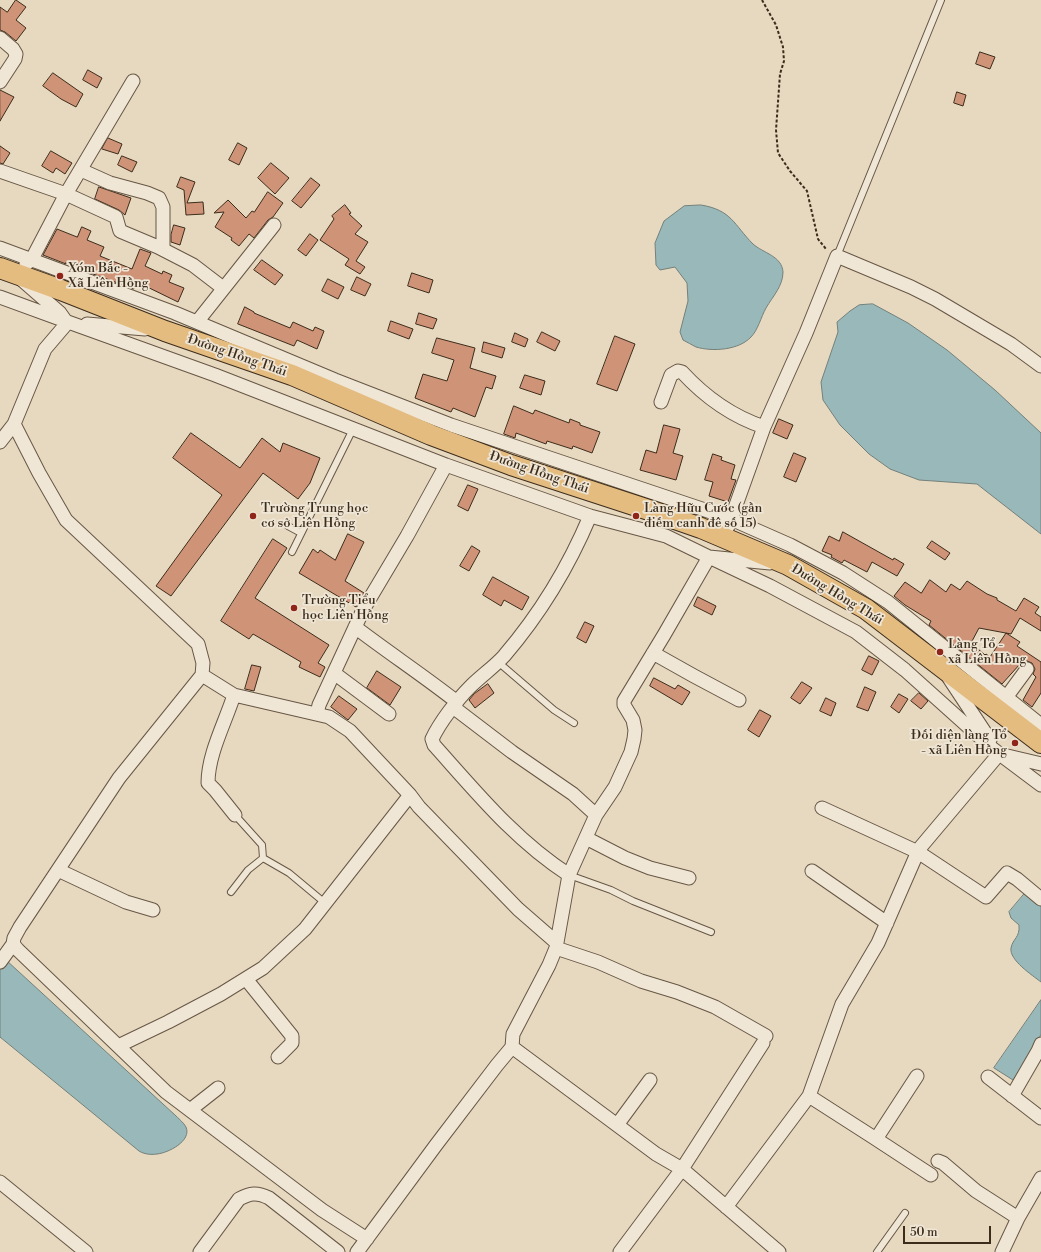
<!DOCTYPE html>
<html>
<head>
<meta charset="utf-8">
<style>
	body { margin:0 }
	#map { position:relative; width:1041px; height:1252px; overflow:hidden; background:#e7d8c0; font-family:"Libre Bodoni",serif }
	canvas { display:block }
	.scale { position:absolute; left:903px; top:1226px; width:88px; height:18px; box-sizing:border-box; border:2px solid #3c2c1b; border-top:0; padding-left:5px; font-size:12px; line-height:14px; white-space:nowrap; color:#3c2c1b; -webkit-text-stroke:3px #efe6d6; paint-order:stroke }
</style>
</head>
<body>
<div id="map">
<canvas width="1041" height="1252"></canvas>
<div class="scale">50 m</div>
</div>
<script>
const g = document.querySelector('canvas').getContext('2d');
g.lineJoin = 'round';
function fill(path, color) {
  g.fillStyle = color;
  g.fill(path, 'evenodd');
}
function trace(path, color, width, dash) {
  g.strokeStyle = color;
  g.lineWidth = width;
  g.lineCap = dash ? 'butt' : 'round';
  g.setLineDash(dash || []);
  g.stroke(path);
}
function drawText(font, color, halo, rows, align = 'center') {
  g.font = font + ' "Libre Bodoni",serif';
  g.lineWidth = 3.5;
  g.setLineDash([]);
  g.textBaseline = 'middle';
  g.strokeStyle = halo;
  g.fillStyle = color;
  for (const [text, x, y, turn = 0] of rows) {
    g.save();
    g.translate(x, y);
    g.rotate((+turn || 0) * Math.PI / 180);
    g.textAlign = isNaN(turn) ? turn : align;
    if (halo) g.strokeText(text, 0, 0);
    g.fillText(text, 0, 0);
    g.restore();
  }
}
const water = new Path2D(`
	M701,205C732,210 734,225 753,244C763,253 782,256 783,272C783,286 773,296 766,308C761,317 758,330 751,337C739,350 713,352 696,347C692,345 687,342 683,340L680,332L688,301L687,283L675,267L660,270L656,265L655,243L664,221L684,206Z
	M873,304L908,323L947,350L995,390L1041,433V534L977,484L919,480L890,469L869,454L840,425L823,400L821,382L838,332L837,322L850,311L859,305Z
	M1026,892L1041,905V982C1032,975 1009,960 1011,948C1013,938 1020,938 1019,925L1011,918L1009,912Z
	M6,960L175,1115C178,1118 184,1123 186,1127C192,1141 168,1153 157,1154C150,1155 144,1154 139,1151L0,1037V967Z
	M1041,1000V1034L1033,1053L1013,1080L994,1068Z`);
fill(water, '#98b8b9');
trace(water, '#73807a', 1);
const building = new Path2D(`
	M16,0L26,7L16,20L26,28L16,41L5,32L0,30V7L7,12Z
	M980,52L995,57L990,69L976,64Z
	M88,70L102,78L97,88L83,80Z
	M53,73L83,94L76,107L61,99L43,86Z
	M0,90L14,97L0,121Z
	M957,92L966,95L963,106L954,103Z
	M108,138L122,144L118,154L102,149Z
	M238,143L247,148L239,165L229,160Z
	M0,146L10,153L3,164L0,163Z
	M51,151L72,163L65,174L56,168L53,173L42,166Z
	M122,156L137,162L132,172L118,165Z
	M271,163L289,178L275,194L258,178Z
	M181,177L195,182L187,203L203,202L204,214L186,215L184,190L177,187Z
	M311,178L320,185L301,208L292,201Z
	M99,187L131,198L125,215L119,210L95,199Z
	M268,192L283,203L273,217L268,220L254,238L249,234L239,246L231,240L232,238L215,227L224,212L214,213L228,200L246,218L252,211L254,212Z
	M345,205L351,213L349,214L362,226L355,234L368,242L356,261L365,267L360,274L345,265L349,259L320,240L334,219L332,216Z
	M174,225L185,228L180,245L171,242V235Z
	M82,227L91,231L87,240L104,247L100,256L132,269L140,249L151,253L145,266L162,274L163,271L172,275L169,282L184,288L178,302L137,282L134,289L85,271L86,267L66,262V264L43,255L57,229L77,237Z
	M310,234L318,240L306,256L298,250Z
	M262,260L283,275L275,285L254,270Z
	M412,273L433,280L429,293L408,286Z
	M357,277L371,284L365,296L351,290Z
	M328,279L344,287L338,299L322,291Z
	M245,307L254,312V313L290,328L293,322L313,331L315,327L324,331L317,349L297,340L294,346L238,324Z
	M419,313L437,319L433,329L416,324Z
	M391,321L413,329L409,339L388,331Z
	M542,332L560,341L555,351L537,342Z
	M515,333L528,339L525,347L512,342Z
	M615,336L635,344L617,391L597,384Z
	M437,338L475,348L470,368L496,376L492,389L486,387L475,417L453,408L451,412L415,398L423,374L447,381L454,360L432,353Z
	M484,342L505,348L502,358L482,352Z
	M525,375L545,381L541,395L520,388Z
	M514,406L533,414L535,410L569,423L570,419L580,423V425L600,432L592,453L573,446L572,449L547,441L546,444L516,433L515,438L504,434Z
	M779,419L793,425L787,439L773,433Z
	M664,425L680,429L673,453L683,456L676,480L640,470L646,450L656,453Z
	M191,433L240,468L262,438L280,452L283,443L320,458L310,483L298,499L263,473L171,596L156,586L222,495L173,458Z
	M794,453L806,458L796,482L784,477Z
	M713,454L722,457L721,460L735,465L731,479L736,480L728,502L709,496L713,482L705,480Z
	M468,485L478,489L468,511L458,506Z
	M843,532L893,560L894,558L904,564L897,576L872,562L867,572L844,560L842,563L831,557L832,555L822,551L829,536L839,541Z
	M348,534L364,542L345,581L364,593L356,607L299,573L313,549L318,553L320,550L335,560Z
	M273,539L287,548L255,598L329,645L318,663L325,667L320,677L299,667L301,662L253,634L249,639L221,621Z
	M932,541L950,553L945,560L927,548Z
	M472,546L480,551L469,571L460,566Z
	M493,577L529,597L522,610L504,600L501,606L483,595Z
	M930,580L946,592L951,584L960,590L967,581L987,594L997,598V600L1016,611L1024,598L1039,607L1035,613L1041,617V631L1020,618L1011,634L979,628L971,643L985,655L986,654L990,657L1006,633L1020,642L1017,646L1041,662V693L1032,707L1023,700L1036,677L1033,674L1035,669L1032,663L1027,661L1020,664L1002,684L929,625L931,621L905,605L894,596L905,582L921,593Z
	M698,597L716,606L712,615L694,606Z
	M585,622L594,626L586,643L577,638Z
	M869,656L879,661L872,675L862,670Z
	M252,665L261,667L254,691L245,689Z
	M377,671L401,687L390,705L367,688Z
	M654,678L675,689L678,685L690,692L682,705L650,686Z
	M802,682L812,688L800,704L791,698Z
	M488,684L494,693L475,708L469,700L474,694Z
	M865,687L876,692L868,711L857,707Z
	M919,693L928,701L921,709L911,701Z
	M899,694L908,699L899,713L891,707Z
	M339,696L357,709L348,720L331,707Z
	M826,698L836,703L831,716L820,711Z
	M760,710L771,716L759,737L748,730Z`);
fill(building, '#cf9377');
trace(building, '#3c2c1b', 1);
const service = new Path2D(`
	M837,256L941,0
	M288,526L301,533
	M292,552L353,429
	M498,662L554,710L574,723
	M235,815L262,845L263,858L289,873L325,903
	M569,875L611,890L633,901L711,932
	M231,892L248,870L263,858
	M877,1252L905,1213`);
const minor = new Path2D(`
	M0,38L13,49L16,54L15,59L0,82
	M81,170L110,183L147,193L159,198L163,207V249
	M0,171L66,194L116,217L120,231L158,247L193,265L223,288
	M0,248L175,313L335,380L451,425L708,511L731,519L790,545L843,573L888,602L1041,725
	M26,264L32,259L66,194L133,81
	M21,279L60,313L65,320
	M0,297L60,319
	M197,322L274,225
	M87,324L145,329
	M661,402L671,375L678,371L682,372C705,397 731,416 764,427
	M0,442L14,424
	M723,538L731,519L764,427L806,333L837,256L911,287L935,299L1011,344L1041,366
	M355,627C389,653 424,676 457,702
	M653,653L694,676L739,700
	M334,673L389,714
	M202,675L119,778L20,927L14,938L13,944L18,950L166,1092L322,1210L367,1239
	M949,678L990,740
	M234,695C225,723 208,754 208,783L215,790L235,815
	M1002,703L1027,669
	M453,707L512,752L573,794L596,815
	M317,714L319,705L363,610L407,536L446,465
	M822,808L918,852L986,897L1007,873L1017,879L1041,899
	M586,838L625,858L650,868L689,878
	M58,870L126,902L153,910
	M812,871L887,923
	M569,875C515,840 477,793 434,745L432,739C440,722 457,700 470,687C481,676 494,667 504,656C540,614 569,566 590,516
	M557,943L518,909L419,807L410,795L350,731L329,717L234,695L202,675L203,663L198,644L66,520L39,473L14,424L45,349L68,322L215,375L446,465L590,516L666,536L709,557L770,586L856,632L905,670L993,749L1041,785
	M556,948L598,962L641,981L677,992L715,1007L766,1036
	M0,962L13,944
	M246,979L292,1036V1043L278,1057
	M118,1046L168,1022L221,994L263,968L305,929L410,795
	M512,1047L656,1154L682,1169L779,1252
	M988,1077L1041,1118
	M809,1096L876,1139L917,1076
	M1012,1096L1038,1051L1041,1044
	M190,1110L218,1088
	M617,1125L650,1080
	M876,1139L931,1175
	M938,1161L943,1163L976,1191L1018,1218
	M0,1182L86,1252
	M726,1207L809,1096L842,1004L878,943L919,849L999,754L1041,764
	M200,1252L239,1199C250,1193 257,1192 269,1198L338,1252
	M357,1252L436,1145L497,1065L512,1047L513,1034L549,965L556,948L569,875L596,815L615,787L631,752L634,739L635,730L633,720L624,705V701L664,635L709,557L770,563
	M620,1252L682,1169L763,1043
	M1002,1252L1018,1218L1041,1178`);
const primary = new Path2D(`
	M0,268L61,290L165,331L292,375L431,435L511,465L652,511L701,528L788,565L866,609L1041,743`);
trace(service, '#675744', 8);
trace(minor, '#675744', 15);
trace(primary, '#3c2c1b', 22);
trace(new Path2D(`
	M762,0L776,25L783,47L784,61L780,74L776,130L778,153L790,171L807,191L818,239L826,249`), '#3c2c1b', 2, [3, 2]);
trace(service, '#efe6d6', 6);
trace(minor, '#efe6d6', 13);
trace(primary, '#e4bc80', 20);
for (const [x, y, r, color] of [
	[60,276,4,"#8f2418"],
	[253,516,4,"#8f2418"],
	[636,516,4,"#8f2418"],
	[294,608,4,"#8f2418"],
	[940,652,4,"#8f2418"],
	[1015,743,4,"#8f2418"]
]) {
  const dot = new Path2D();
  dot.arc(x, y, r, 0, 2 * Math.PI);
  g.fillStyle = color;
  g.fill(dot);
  trace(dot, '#efe6d6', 1.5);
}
drawText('13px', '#3c2c1b', '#efe6d6', [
	["Xóm Bắc -",68,269],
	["Xã Liên Hồng",68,284],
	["Trường Trung học",261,509],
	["cơ sở Liên Hồng",261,524],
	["Làng Hữu Cước (gần",644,509],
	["điếm canh đê số 15)",644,524],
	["Trường Tiểu",302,601],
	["học Liên Hồng",302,616],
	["Làng Tổ -",948,645],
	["xã Liên Hồng",948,660],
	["Đối diện làng Tổ",1007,736,"right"],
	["- xã Liên Hồng",1007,751,"right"]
], 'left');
drawText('13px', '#3c2c1b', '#efe6d6', [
	["Đường Hồng Thái",237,356,19],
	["Đường Hồng Thái",539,473,19],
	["Đường Hồng Thái",837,595,31]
]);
</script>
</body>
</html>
